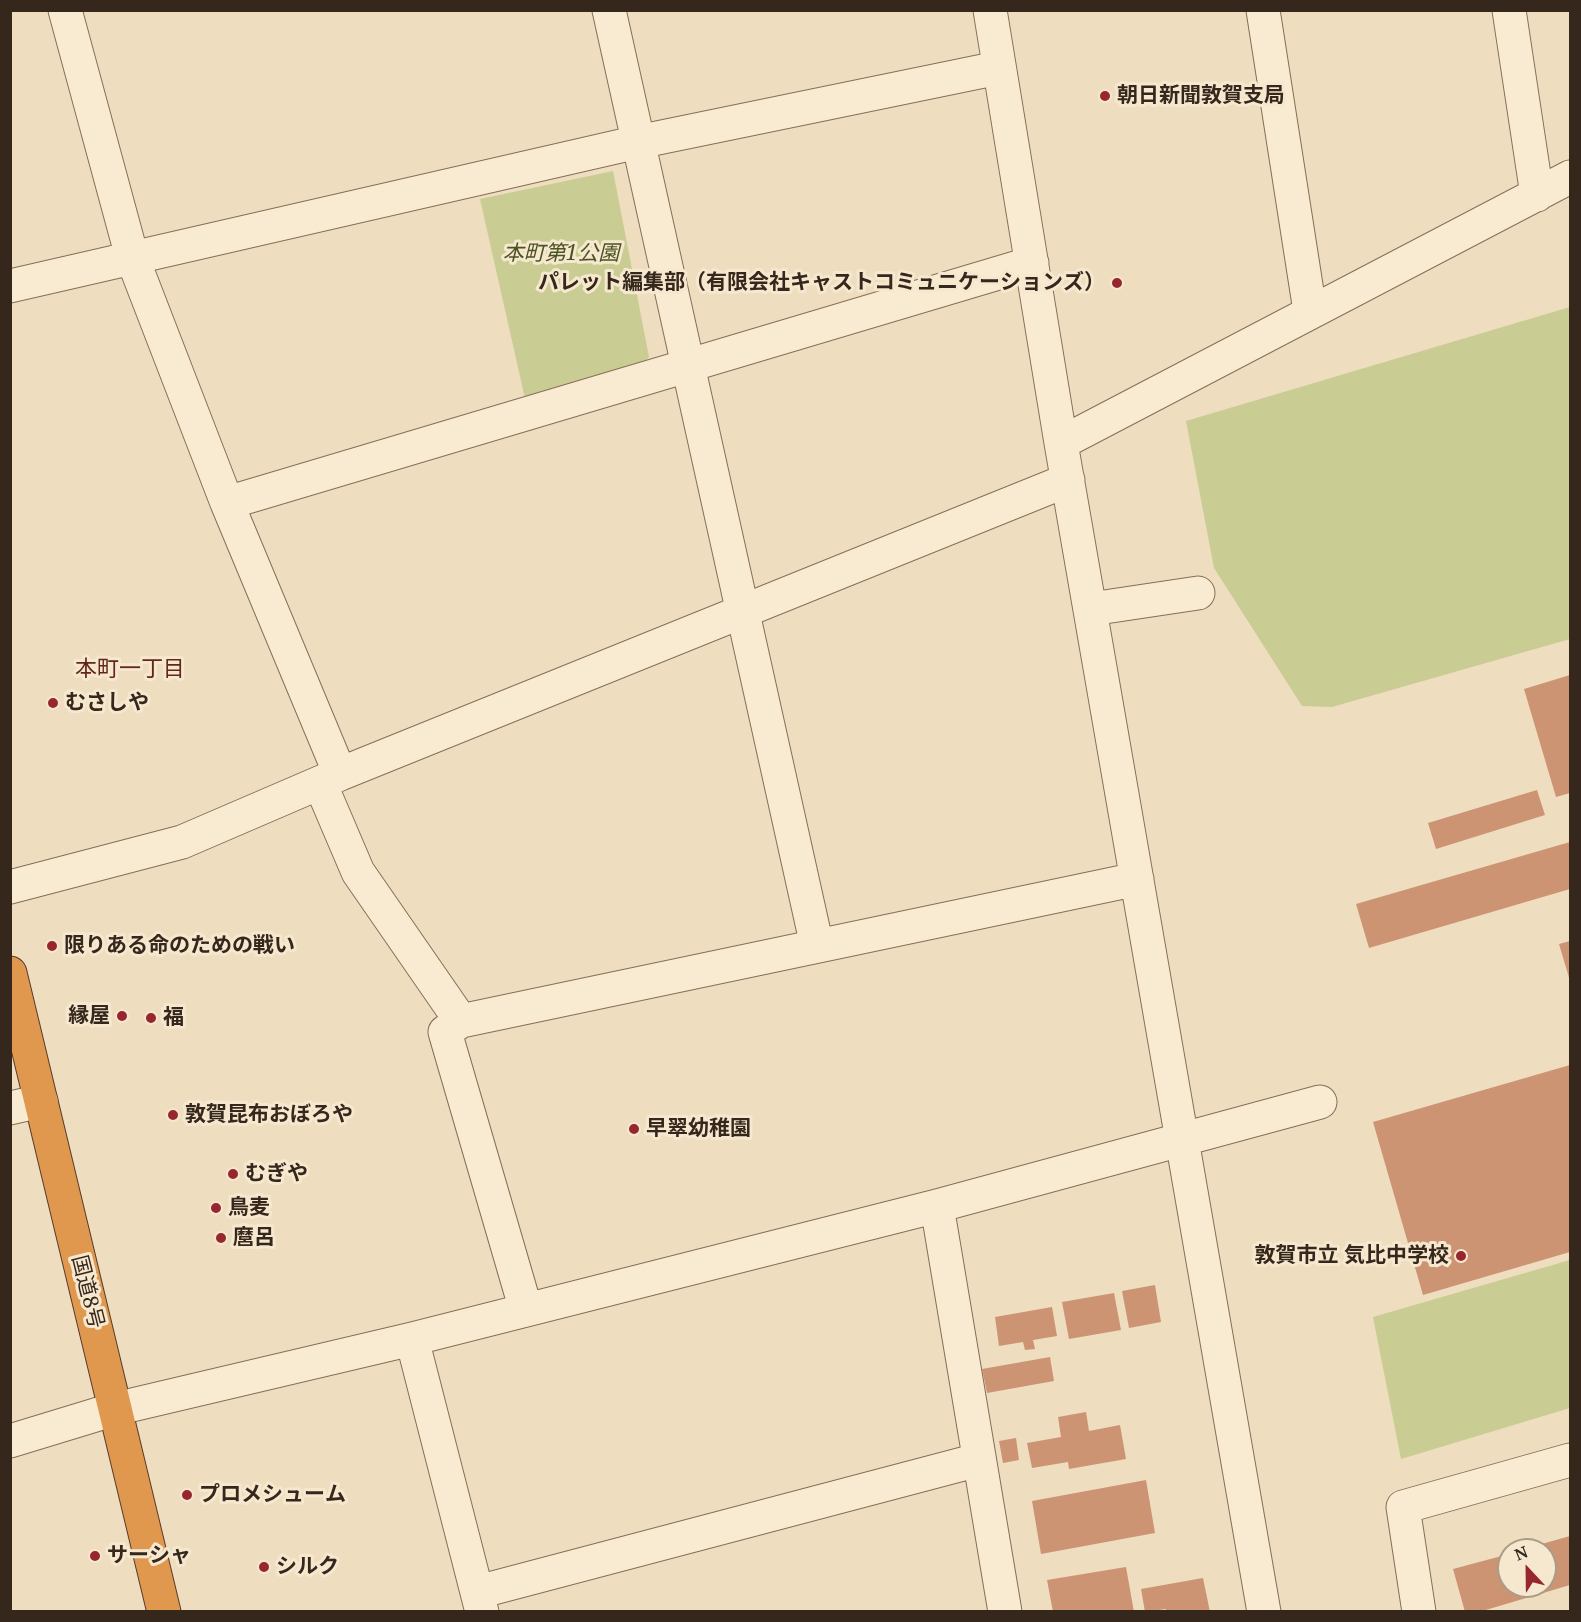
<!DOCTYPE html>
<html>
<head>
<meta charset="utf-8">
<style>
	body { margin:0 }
	#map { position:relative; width:1581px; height:1622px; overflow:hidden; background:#eeddbf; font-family:"Noto Serif",serif }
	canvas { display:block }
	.frame { position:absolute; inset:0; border:12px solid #36271c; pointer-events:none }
	.north { position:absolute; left:1497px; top:1538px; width:60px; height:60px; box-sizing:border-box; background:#f6e8cf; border:2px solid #a99b87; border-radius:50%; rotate:338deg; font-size:16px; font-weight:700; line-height:24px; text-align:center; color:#36271c }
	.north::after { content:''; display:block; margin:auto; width:21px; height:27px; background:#97272e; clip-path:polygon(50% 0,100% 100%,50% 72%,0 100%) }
</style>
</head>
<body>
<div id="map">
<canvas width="1581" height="1622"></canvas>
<div class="frame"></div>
<div class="north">N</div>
</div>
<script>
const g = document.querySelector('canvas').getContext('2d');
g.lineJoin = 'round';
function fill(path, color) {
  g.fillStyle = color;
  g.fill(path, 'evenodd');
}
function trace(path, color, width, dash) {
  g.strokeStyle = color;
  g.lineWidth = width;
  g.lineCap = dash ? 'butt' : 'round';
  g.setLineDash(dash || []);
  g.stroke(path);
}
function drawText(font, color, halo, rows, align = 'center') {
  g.font = font + ' "Noto Serif","Noto Sans JP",serif';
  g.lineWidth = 6;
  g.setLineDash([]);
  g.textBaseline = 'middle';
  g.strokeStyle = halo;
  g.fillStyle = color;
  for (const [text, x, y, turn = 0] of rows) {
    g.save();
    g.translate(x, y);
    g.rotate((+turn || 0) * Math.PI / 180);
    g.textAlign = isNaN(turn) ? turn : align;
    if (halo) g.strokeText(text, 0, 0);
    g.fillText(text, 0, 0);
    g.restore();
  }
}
fill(new Path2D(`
	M613,171L649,357L640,367L526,403L480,199Z
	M1570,307V639L1332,707L1302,706L1214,568L1186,421Z
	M1570,1260V1408L1401,1459L1373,1317Z`), '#c9cc93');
fill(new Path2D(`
	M1570,675V793L1556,797L1524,689Z
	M1537,790L1545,815L1436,849L1428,823Z
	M1570,842V889L1369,948L1356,904Z
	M1570,941V981L1559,944Z
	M1570,1065V1252L1423,1295L1373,1122Z
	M1155,1285L1161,1322L1129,1328L1122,1291Z
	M1114,1293L1121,1330L1069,1339L1062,1302Z
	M1052,1307L1057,1336L1033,1340L1035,1349L1025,1350L1023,1342L999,1346L995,1317Z
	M1050,1357L1054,1381L987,1393L982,1369Z
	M1086,1412L1089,1431L1120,1425L1126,1459L1069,1469L1068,1462L1032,1468L1027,1443L1061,1437L1058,1417Z
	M1016,1438L1019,1460L1003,1463L999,1441Z
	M1146,1480L1155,1533L1041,1554L1032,1501Z
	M1570,1536V1585L1479,1612H1465L1453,1569L1509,1554V1586H1545V1550L1524,1549Z
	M1126,1567L1134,1612H1053L1047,1580Z
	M1203,1578L1210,1612H1166V1609L1145,1612L1141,1589Z`), '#cd9474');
const minor = new Path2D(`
	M65,10L132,257L227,503L340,774
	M609,10L817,946
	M990,10L1061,443L1264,1612
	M1263,10L1310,311
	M1509,10L1537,195
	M10,286L638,142L998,68
	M1061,443L1570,177
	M227,503L1032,263
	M1091,609L1198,593
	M320,783L358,872L461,1021
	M10,887L182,842L340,774L1068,480
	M10,1108L41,1101
	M937,1206L1005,1612
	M526,1310L445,1032L461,1021L1137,879
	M412,1339L482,1612
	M10,1441L115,1409L412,1339L937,1206L1320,1102
	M478,1592L978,1460
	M1419,1612L1403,1507L1570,1460`);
const highway = new Path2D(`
	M10,973L164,1612`);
trace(minor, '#876e57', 35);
trace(highway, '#553c2c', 35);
trace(minor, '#f9ebd2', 33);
trace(highway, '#e0974e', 33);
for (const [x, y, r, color] of [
	[1105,96,6,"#97272e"],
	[1117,283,6,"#97272e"],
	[53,703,6,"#97272e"],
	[52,946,6,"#97272e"],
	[122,1016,6,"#97272e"],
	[151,1018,6,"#97272e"],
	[173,1115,6,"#97272e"],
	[634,1129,6,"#97272e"],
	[233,1174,6,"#97272e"],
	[216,1208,6,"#97272e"],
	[221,1238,6,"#97272e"],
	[1461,1256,6,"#97272e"],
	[187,1495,6,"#97272e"],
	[95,1556,6,"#97272e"],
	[264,1567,6,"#97272e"]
]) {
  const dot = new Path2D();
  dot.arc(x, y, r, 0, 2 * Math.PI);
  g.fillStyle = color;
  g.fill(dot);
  trace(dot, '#f6e8cf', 2);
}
drawText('bold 21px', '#36271c', '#f6e8cf', [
	["朝日新聞敦賀支局",1117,96],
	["パレット編集部（有限会社キャストコミュニケーションズ）",1105,283,"right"],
	["むさしや",65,703],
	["限りある命のための戦い",64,946],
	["縁屋",110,1016,"right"],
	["福",163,1018],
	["敦賀昆布おぼろや",185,1115],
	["早翠幼稚園",646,1129],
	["むぎや",245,1174],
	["鳥麦",228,1208],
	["麿呂",233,1238],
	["敦賀市立 気比中学校",1449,1256,"right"],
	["プロメシューム",199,1495],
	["サーシャ",107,1556],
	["シルク",276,1567]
], 'left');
drawText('italic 21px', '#4a5322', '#f6e8cf', [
	["本町第1公園",561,254]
]);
drawText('21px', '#36271c', '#f6e8cf', [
	["国道8号",87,1292,76]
]);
drawText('22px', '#64261b', '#f6e8cf', [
	["本町一丁目",130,670]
]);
</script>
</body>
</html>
